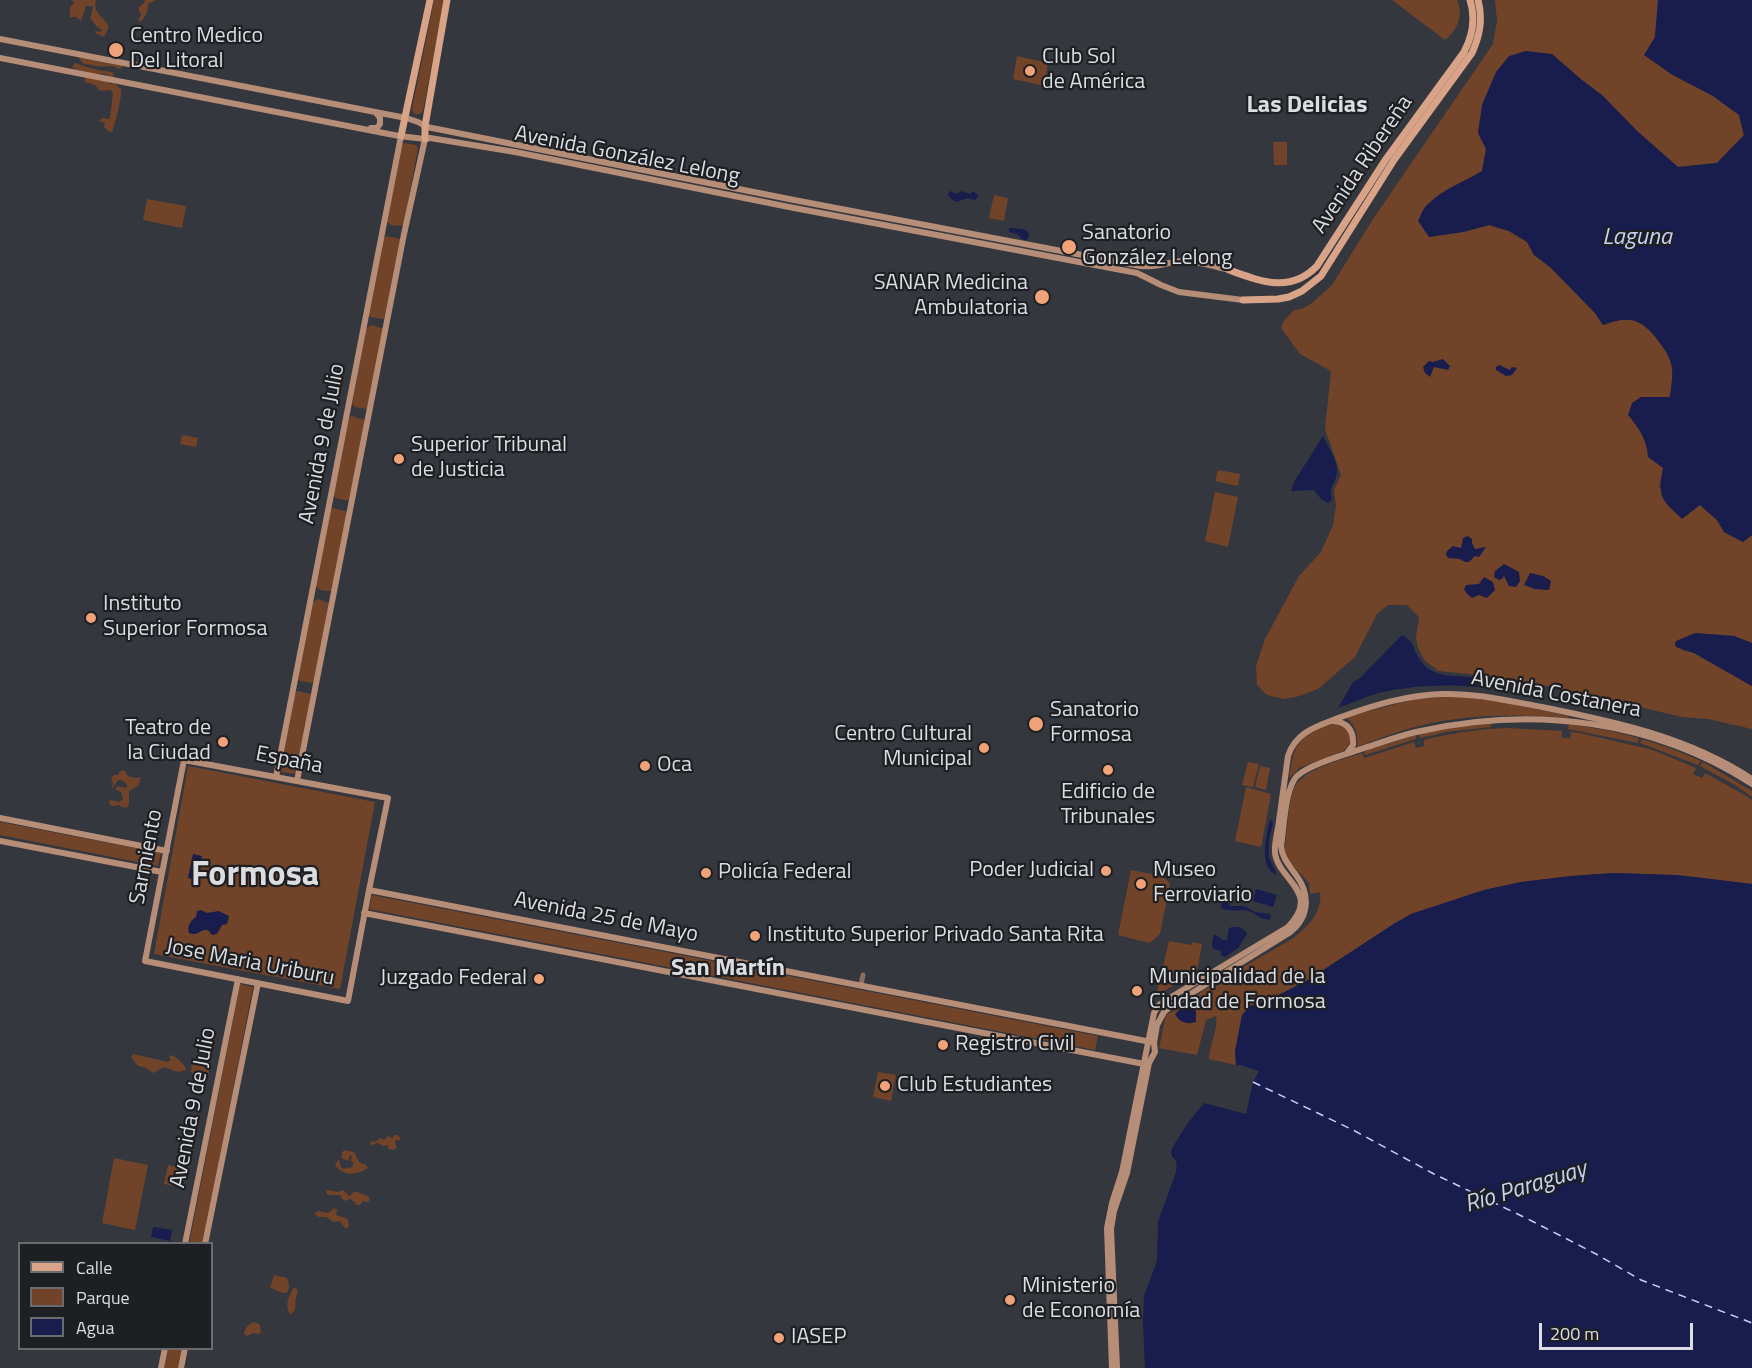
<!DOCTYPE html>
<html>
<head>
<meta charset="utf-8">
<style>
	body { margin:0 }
	#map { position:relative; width:1752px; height:1368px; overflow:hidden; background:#35373f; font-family:"Titillium Web",sans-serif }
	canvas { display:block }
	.legend { position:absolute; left:18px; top:1242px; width:195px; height:108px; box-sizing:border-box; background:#1e1f22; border:2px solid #6a6b6e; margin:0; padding:8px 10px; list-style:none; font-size:18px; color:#dbdde1 }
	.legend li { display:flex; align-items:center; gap:12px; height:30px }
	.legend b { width:30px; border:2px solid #6a6b6e }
	.scale { position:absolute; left:1539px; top:1323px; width:154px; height:27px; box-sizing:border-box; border:3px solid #dbdde1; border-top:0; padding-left:8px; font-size:18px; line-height:21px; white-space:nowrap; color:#dbdde1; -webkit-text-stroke:4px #1e1f22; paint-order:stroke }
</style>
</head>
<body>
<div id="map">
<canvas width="1752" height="1368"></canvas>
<ul class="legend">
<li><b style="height:8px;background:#d9a387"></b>Calle</li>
<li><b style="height:16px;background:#714329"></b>Parque</li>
<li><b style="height:16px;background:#181d4d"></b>Agua</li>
</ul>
<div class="scale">200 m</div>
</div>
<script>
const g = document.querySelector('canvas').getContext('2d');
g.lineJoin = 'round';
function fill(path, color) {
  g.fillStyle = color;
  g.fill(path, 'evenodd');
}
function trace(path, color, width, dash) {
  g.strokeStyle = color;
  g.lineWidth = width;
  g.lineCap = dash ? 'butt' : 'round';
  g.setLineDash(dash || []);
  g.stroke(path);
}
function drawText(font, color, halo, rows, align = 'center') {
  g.font = font + ' "Titillium Web",sans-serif';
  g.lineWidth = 4.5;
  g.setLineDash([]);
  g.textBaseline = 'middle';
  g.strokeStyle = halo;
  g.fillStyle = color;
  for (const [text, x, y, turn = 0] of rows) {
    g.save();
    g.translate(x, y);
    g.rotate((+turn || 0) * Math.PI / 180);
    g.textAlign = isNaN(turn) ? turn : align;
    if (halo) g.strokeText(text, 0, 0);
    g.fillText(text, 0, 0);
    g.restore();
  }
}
fill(new Path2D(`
	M72,0H96C93,14 102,15 108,25V29L104,37L95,33L96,31L100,32L102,30L96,26L93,21L90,19L93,6H86L81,21L76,17H70V7L74,3Z
	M145,0H156L148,4L147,13L141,22L138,20L141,15L138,8L144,3Z
	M434,0H444L423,111L420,114C416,115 413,114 412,109Z
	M1392,0H1457C1464,15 1457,31 1445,40Z
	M1495,0H1658L1655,37L1671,74L1713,96L1739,115L1744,135L1717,163L1678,167L1637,131L1603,96L1582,80L1486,149L1482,171C1463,183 1444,192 1426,206L1429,237L1463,232L1490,225L1509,231L1527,242L1534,255L1550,267L1595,313L1603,325C1613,321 1624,317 1635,320C1648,323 1668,351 1671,364C1674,373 1671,387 1670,397L1657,398L1629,415C1642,431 1651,450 1663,468L1659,487L1700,505L1717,520L1724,532L1743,542L1752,535V643L1734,636L1696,633L1677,641L1682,650L1694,653L1752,686V729L1708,719L1682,717L1563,689L1489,676L1439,671L1425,661L1418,648L1416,638L1419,617L1407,605H1388L1377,614L1355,657L1318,689L1296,697L1284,699L1267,695L1257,685L1256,666L1265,639L1299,576L1321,552L1333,525L1336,506L1334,490L1341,475L1325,429L1331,371L1300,354L1281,328L1284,321L1294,310L1302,309L1312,303L1332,285L1373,219L1493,44L1497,21Z
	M1017,56L1048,63L1044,86L1013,79Z
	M79,57L122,65V67L120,69C110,64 104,68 95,66C91,65 88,64 84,64L80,60Z
	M75,63C88,68 100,71 113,72L114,77C111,77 108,75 105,74C101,73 95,75 91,74C85,72 77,70 72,67Z
	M87,77L103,80L111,84L114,83L121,89C122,98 115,124 112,132L108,131L104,127L105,123L99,121L102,118L108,119L110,118L113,93L110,90L100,91L95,85L85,82L84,80Z
	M1273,142H1287V165H1274Z
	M404,143L416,145L418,148L404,223L402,226L390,225L387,221L401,145Z
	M994,195L1008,198L1004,221L989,218Z
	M147,199L186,206L182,228L143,220Z
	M386,236L400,239L385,316L383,319L371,317L369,316L383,238Z
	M372,325L384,329L369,406L367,409L355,407L352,404L366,328Z
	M351,416L365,420L351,497L348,500C343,500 337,500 333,495L348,419Z
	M182,435L198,438L196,447L180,444Z
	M1218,470L1240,474L1238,486L1215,481Z
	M1215,492L1238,497L1228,547L1205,541Z
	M333,508L348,512L333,589L331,591C325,591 319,591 316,586L330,510Z
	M318,599L329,603L314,680L312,683L300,681L298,679L312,602Z
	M297,691L311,694L296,771L294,774L282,772L280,771L294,693Z
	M1454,696L1505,702L1568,716L1569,718C1519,714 1468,714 1419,726C1398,731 1378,739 1357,747C1358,734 1356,726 1346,717L1415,699Z
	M1491,722V727L1446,732L1420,738L1419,734L1445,728Z
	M1330,723C1346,724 1359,739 1343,751L1299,768L1289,779C1294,744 1296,738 1330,723Z
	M1569,724L1611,731L1639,738L1638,743L1568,729Z
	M1507,728L1562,731V738H1570L1571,732L1580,733L1653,750L1696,768L1693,774L1702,778L1705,773L1748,797L1752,800V884L1686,876L1646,874L1614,873L1584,875L1521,882L1484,890L1411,914L1308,980L1270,999L1250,1006L1242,1015L1235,1054L1236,1065L1209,1059C1209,1046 1219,1027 1216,1016L1206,1020L1197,1055L1159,1048L1166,1015L1193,1000L1202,991L1292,939C1307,927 1323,913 1320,892L1310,894L1309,883L1289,861L1285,854V846C1287,832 1289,798 1295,786C1304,769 1344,759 1362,753L1364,758L1414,742L1416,748L1424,746V740C1452,733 1478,729 1507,728Z
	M1416,735V739L1365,755L1364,751Z
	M1642,739L1670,748L1701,761L1698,765L1640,743Z
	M1248,762L1259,764L1253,787L1242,785Z
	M1703,762L1752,791V797L1735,785L1700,766Z
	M188,766L375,802L340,989L154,954Z
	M1260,766L1270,768L1266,790L1255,787Z
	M124,770L128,776L134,778L141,777L138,786L129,791V803L128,807C123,808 122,807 119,805L112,806L109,803L110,800L119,802L123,799L121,792L115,789L118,786L124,788L127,787V784L122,780H118L111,790L113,784L111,778L114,775H118L120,771Z
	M1246,787L1271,794L1261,847L1235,841Z
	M0,822L161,853L158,866L0,835Z
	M1131,870L1162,876L1170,883L1160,934L1150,943L1118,935Z
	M372,895L1098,1036L1095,1050L369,909Z
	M1169,941L1191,945L1192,942L1202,944L1197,971L1156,996Z
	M240,984L253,987L203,1243L189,1244Z
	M133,1054L168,1062L171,1060L169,1057L171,1055L177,1058C180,1062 185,1064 186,1070L178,1072L164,1067L153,1073L144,1067L138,1066L131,1057Z
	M195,1063L209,1069L208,1076H204L198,1073L195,1076L192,1074L190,1070L192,1069L191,1065Z
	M878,1072L896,1075L891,1101L873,1097Z
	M395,1135H398L401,1139L400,1140H396L395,1143L397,1147L394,1150L389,1149L387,1145L383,1146L378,1143L372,1145L370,1144L371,1141L375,1142L380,1138L384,1140L388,1136L392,1138Z
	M344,1150L354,1152L359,1162L366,1165L368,1168C357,1175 343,1177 335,1165L338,1160H339L341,1167L344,1169L352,1167L354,1163L351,1161L352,1156L350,1155L348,1161L341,1158L342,1153Z
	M114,1158L148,1165L135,1230L102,1223Z
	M168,1165L178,1167L175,1186L164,1184Z
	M327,1190L338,1192L343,1190L349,1196C351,1195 352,1193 354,1192C357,1190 364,1196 368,1196L370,1200L368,1202L363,1201L360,1205H357L351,1199L344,1201L340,1195H328L326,1192Z
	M334,1208L337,1210L336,1215L348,1219L349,1225L347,1228H345L340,1221L334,1222L326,1217H319L314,1214L318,1211L328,1213Z
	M274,1275L287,1278L289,1285L288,1292L283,1293L270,1288Z
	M293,1288H296L298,1291L296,1296L295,1310L291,1314L289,1313C285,1302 289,1297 293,1288Z
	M255,1322L260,1325L261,1333L258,1334L253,1333L247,1336L244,1334C245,1328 249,1323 255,1322Z
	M168,1349H182L178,1368H164Z`), '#714329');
fill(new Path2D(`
	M1658,0H1752V535L1743,542L1724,532L1717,520L1700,505L1682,519C1660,498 1658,498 1663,468L1648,457C1647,440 1639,428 1628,415L1632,403L1641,397H1670C1671,387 1674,373 1671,363C1669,354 1662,346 1657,339C1640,317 1627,316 1603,325L1595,313L1550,267L1534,255L1527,242L1509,231L1489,225L1463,232L1429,237L1418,221C1421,215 1423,208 1428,204C1443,189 1464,182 1482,171L1486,149L1478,133L1482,105L1496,72L1509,56L1526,51L1552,54L1582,80L1603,96L1637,131L1678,167L1717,163L1744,135L1739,115L1713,96L1671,74L1644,55L1655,37Z
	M952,191L956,194L962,191L970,194L973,191L979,196L975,200L968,198L956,202L951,199L948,195L949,192Z
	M1010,228L1023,229L1028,232L1029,236L1027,240H1023L1017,234L1009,232V229Z
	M1443,359L1450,366L1448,370L1434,367L1430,377L1425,373L1423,367L1429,361L1433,362Z
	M1499,365L1510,370L1512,367L1517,368L1512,375L1506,376L1496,370V367Z
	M1323,436C1328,447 1341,464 1336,477C1333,489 1329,485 1332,500L1328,503L1321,499L1314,490L1291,491L1294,482Z
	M1468,536L1472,539V543L1475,549L1486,547L1479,557L1475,556L1469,562H1465L1460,559L1448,558L1446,554L1447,551L1453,546L1461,548L1463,538Z
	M1504,564L1519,572L1520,581L1516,587L1509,586L1504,576L1502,579L1499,580L1494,577L1495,571Z
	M1530,573L1543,576L1551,581L1549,590L1535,589L1524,585Z
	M1484,577L1493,582L1495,590L1487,598L1479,595L1472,598L1467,594L1464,589L1466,585L1479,584Z
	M1695,633L1734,636L1752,643V686L1694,653L1676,647L1675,644L1676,641Z
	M1402,635C1416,643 1411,645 1419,658C1431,678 1450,675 1471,677L1480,687C1447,684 1415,685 1382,692C1367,696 1352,703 1338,708L1353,682L1360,678Z
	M1270,819L1273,823L1269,840V857L1277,875C1257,867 1267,835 1270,819Z
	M193,854L202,856L197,880L188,878Z
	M1614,873L1677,875L1752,884V1368H1145L1143,1320L1144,1296L1157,1261L1158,1222L1176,1172C1177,1164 1178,1161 1172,1157L1171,1150L1187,1124L1204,1103L1246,1114L1253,1082L1259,1071L1240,1065H1236L1235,1051L1242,1015L1250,1006L1269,1000L1308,980L1395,923L1411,914L1484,890L1521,882L1570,876Z
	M1256,889L1277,895L1273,907L1253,901Z
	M1221,902H1226L1231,906H1245L1255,912L1270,914L1271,918L1269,920C1261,919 1257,915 1251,912C1242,908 1231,913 1221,908Z
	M201,910L207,913L219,911L229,916L227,924L222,925L217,934L212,935L208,930H204C198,932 196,936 189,933C187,927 190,921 196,917L197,911Z
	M1233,927H1239L1245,931L1247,934L1238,948L1225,957L1221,955V951L1213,949L1212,943L1214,934L1223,940H1227L1229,928Z
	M1190,1005L1196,1011V1022C1187,1025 1179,1022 1175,1014L1181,1008Z
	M153,1227L172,1230L170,1241L151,1237Z`), '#181d4d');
trace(new Path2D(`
	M1253,1082L1353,1130L1434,1174L1528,1219L1596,1254L1641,1280L1752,1323`), '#c8d0f2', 1.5, [8, 6]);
trace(new Path2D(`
	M861,985L863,975`), '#896f60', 5);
trace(new Path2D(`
	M0,39L406,118L418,122L427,127L794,200L1140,266C1156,268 1167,262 1182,261C1197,260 1215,267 1229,270
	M0,58L399,136L425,139L430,138L515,152L789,207L1137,273L1161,285L1179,292L1243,300
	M371,128H377L380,124V118L376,113
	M1333,721C1347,722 1354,730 1353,745L1347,753
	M184,760L388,798L369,890L348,1001L145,961Z
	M276,777L401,136
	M297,781L404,234L425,139
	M0,818L167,851
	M0,841L162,872
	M369,890L1151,1042
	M364,913L1144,1064
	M1144,1064L1149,1063L1155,1052L1154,1043L1157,1025L1164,1012L1171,1006L1289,933C1309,918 1311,895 1296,875C1289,865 1282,858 1281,846C1284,828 1285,788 1297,776C1310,764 1347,754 1364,748C1383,742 1401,735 1421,731C1534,706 1653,720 1752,784
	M185,1244L238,979
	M205,1244L258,983
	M161,1368L165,1348
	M181,1368L185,1348
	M1112,1368L1107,1228L1112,1203L1122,1172L1154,1013L1159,1005L1168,999L1288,927C1322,892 1278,880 1275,853C1274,843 1278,831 1279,821C1282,799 1285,778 1288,756C1296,731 1318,726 1341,717C1374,705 1407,695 1442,694C1476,693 1509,701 1542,707C1616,722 1688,737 1752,779
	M1117,1368L1111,1229L1114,1211L1127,1173L1149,1063`), '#b68d76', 6);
trace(new Path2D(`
	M401,136L430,0
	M425,139V126L447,0
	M1229,270C1260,281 1290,294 1317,266L1386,159L1464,52C1473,35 1476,19 1470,0
	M1243,300L1278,299L1289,297L1302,291L1321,276L1394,160L1472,53C1480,35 1483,19 1478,0`), '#d9a387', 7);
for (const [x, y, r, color] of [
	[116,50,8,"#f0a378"],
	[1030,71,6,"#f0a378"],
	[1069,247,8,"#f0a378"],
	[1042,297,8,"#f0a378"],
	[399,459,6,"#f0a378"],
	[91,618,6,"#f0a378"],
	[1036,724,8,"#f0a378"],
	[223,742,6,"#f0a378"],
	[984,748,6,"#f0a378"],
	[645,766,6,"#f0a378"],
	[1108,770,6,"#f0a378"],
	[1106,871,6,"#f0a378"],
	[706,873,6,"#f0a378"],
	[1141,884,6,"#f0a378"],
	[755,936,6,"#f0a378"],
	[539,979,6,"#f0a378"],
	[1137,991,6,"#f0a378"],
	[943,1045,6,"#f0a378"],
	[885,1086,6,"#f0a378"],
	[1010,1300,6,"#f0a378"],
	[779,1338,6,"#f0a378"]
]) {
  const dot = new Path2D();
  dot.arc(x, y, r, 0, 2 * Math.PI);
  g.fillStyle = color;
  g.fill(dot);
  trace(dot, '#1e1f22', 2);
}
drawText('22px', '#dbdde1', '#1e1f22', [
	["Centro Medico",130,37],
	["Del Litoral",130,62],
	["Club Sol",1042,58],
	["de América",1042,83],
	["Sanatorio",1082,234],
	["González Lelong",1082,259],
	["SANAR Medicina",1028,284,"right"],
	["Ambulatoria",1028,309,"right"],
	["Superior Tribunal",411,446],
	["de Justicia",411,471],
	["Instituto",103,605],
	["Superior Formosa",103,630],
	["Sanatorio",1050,711],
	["Formosa",1050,736],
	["Teatro de",211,729,"right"],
	["la Ciudad",211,754,"right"],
	["Centro Cultural",972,735,"right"],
	["Municipal",972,760,"right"],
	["Oca",657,766],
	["Edificio de",1108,793,"center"],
	["Tribunales",1108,818,"center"],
	["Poder Judicial",1094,871,"right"],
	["Museo",1153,871],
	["Ferroviario",1153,896],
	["Policía Federal",718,873],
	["Instituto Superior Privado Santa Rita",767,936],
	["Municipalidad de la",1149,978],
	["Ciudad de Formosa",1149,1003],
	["Juzgado Federal",527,979,"right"],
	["Registro Civil",955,1045],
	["Club Estudiantes",897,1086],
	["Ministerio",1022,1287],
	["de Economía",1022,1312],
	["IASEP",791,1338]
], 'left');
drawText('22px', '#dbdde1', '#1e1f22', [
	["Avenida González Lelong",627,156,11],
	["Avenida Ribereña",1363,165,-56],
	["Avenida 9 de Julio",323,444,-79],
	["Avenida Costanera",1556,695,11],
	["España",289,761,11],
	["Sarmiento",147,857,-79],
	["Avenida 25 de Mayo",606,918,11],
	["Jose Maria Uriburu",250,963,11],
	["Avenida 9 de Julio",194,1108,-79]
]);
drawText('bold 24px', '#dbdde1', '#1e1f22', [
	["Las Delicias",1307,106],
	["San Martín",728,969]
]);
drawText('italic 24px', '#c8d0f2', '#1e1f22', [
	["Laguna",1637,238],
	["Río Paraguay",1526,1188,-17]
]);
drawText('bold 34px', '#dbdde1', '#1e1f22', [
	["Formosa",255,877]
]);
</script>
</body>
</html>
